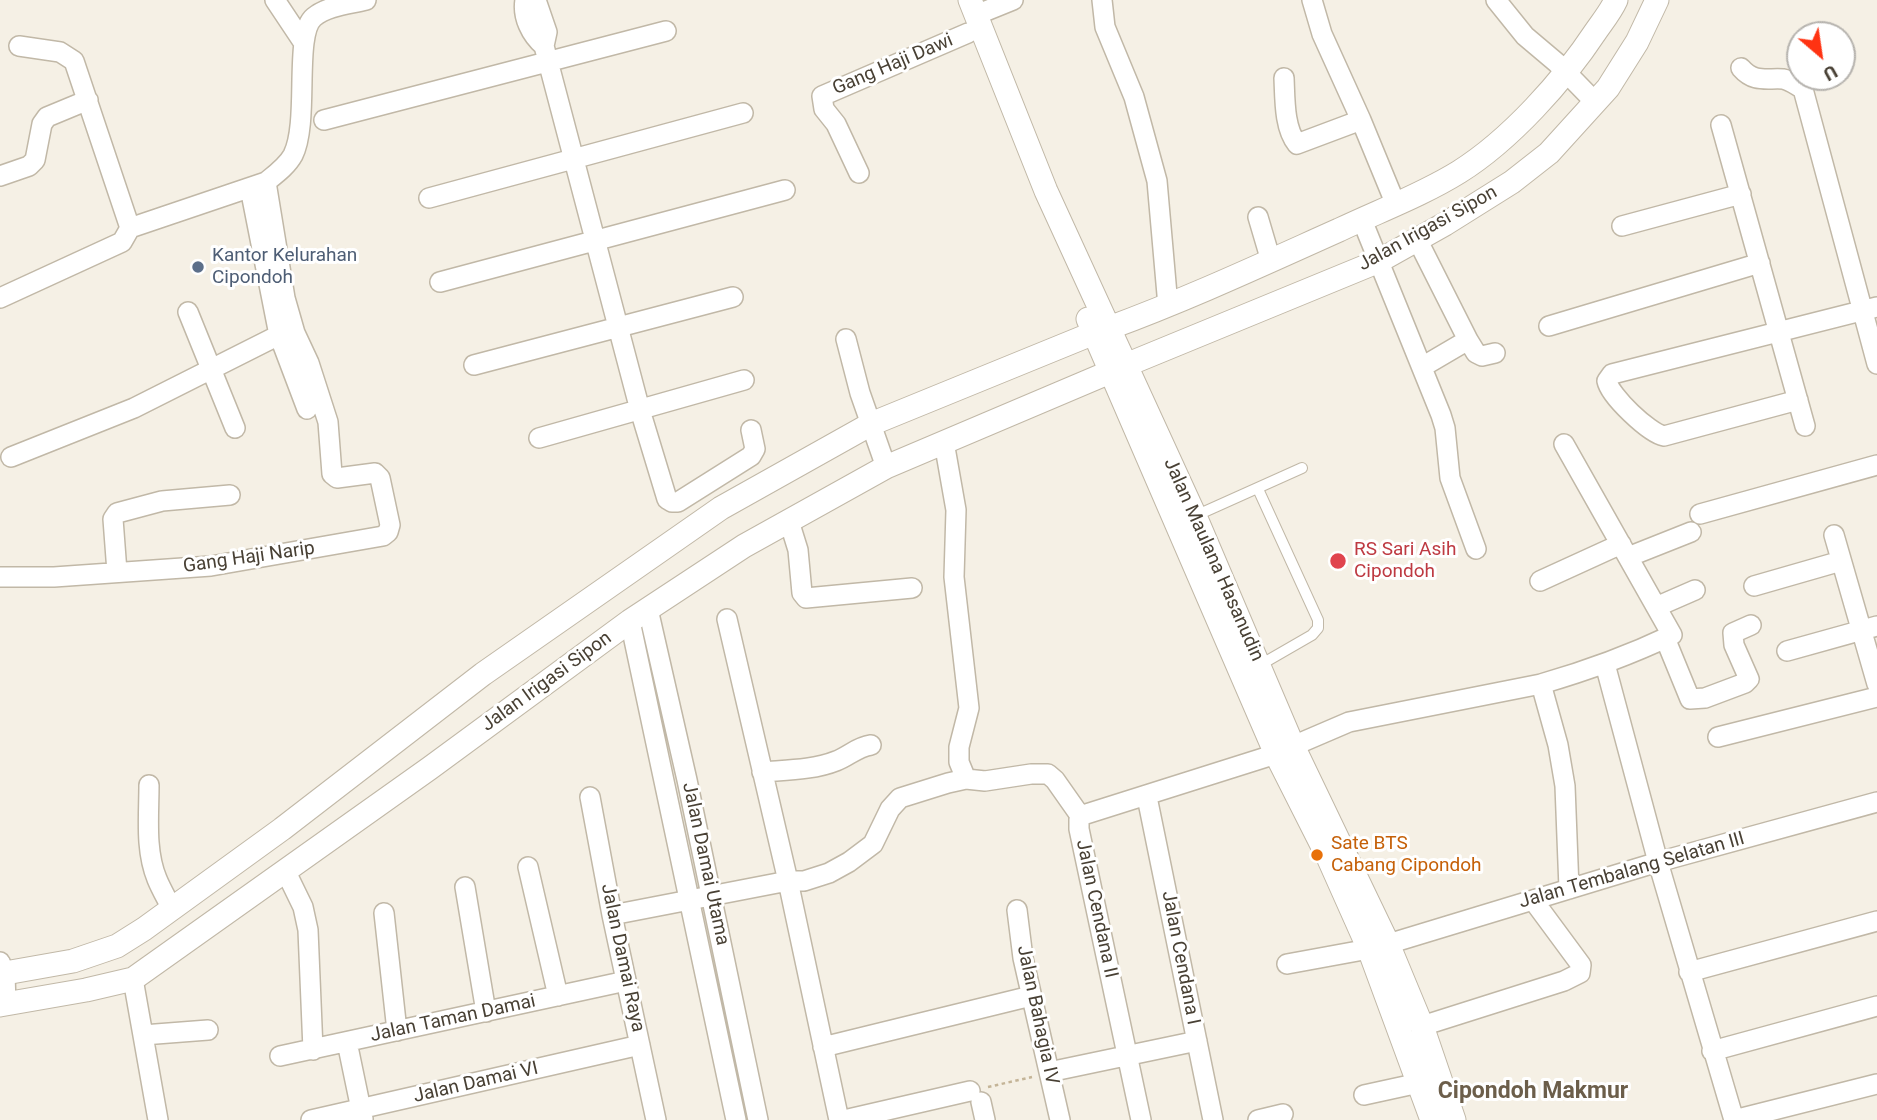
<!DOCTYPE html>
<html>
<head>
<meta charset="utf-8">
<style>
	body { margin:0 }
	#map { position:relative; width:1877px; height:1120px; overflow:hidden; background:#f5f0e5; font-family:Roboto,sans-serif }
	canvas { display:block }
	.north { position:absolute; left:1786px; top:21px; width:70px; height:70px; box-sizing:border-box; background:#fff; border:2px solid #b6b3ae; border-radius:50%; rotate:151deg; font-size:19px; font-weight:700; line-height:28px; text-align:center; color:#484034 }
	.north::after { content:''; display:block; margin:auto; width:24px; height:32px; background:#ff3312; clip-path:polygon(50% 0,100% 100%,50% 72%,0 100%) }
</style>
</head>
<body>
<div id="map">
<canvas width="1877" height="1120"></canvas>
<div class="north">U</div>
</div>
<script>
const g = document.querySelector('canvas').getContext('2d');
g.lineJoin = 'round';
function trace(path, color, width, dash) {
  g.strokeStyle = color;
  g.lineWidth = width;
  g.lineCap = dash ? 'butt' : 'round';
  g.setLineDash(dash || []);
  g.stroke(path);
}
function drawText(font, color, halo, rows, align = 'center') {
  g.font = font + ' Roboto,sans-serif';
  g.lineWidth = 6;
  g.setLineDash([]);
  g.textBaseline = 'middle';
  g.strokeStyle = halo;
  g.fillStyle = color;
  for (const [text, x, y, turn = 0] of rows) {
    g.save();
    g.translate(x, y);
    g.rotate((+turn || 0) * Math.PI / 180);
    g.textAlign = isNaN(turn) ? turn : align;
    if (halo) g.strokeText(text, 0, 0);
    g.fillText(text, 0, 0);
    g.restore();
  }
}
const service = new Path2D(`
	M1258,489L1318,620V628L1312,635L1260,665
	M1195,516L1302,468`);
const minor = new Path2D(`
	M275,0L303,42
	M525,0C522,17 531,35 544,46
	M536,0L547,32L544,46L640,410L667,499L672,502H678L751,456L755,449L751,430
	M1102,0L1105,27L1134,97L1157,181L1168,306
	M1312,0L1322,34L1361,120L1396,205
	M1496,0L1525,36L1557,63L1595,102
	M976,15L1013,0
	M19,46L60,52L74,61L130,228
	M1741,68C1754,83 1766,78 1783,79C1790,80 1797,86 1803,89L1877,364
	M1284,78C1285,99 1284,128 1297,144L1361,120
	M324,120L666,31
	M1721,125L1805,426
	M859,173L836,124L824,109L822,96L968,33
	M0,176L29,166L35,160L42,124L47,117L88,100
	M250,188L279,335L307,409
	M429,198L743,113
	M1258,217L1271,261
	M1362,220L1441,415L1445,428L1450,478L1476,549
	M1622,226L1741,194
	M1417,239L1468,340L1422,367
	M440,282L785,190
	M0,298L122,242L130,228L266,182C276,174 287,166 293,155C310,121 293,34 314,17C327,6 350,4 366,0
	M188,312L235,428
	M1549,326L1760,263
	M846,339L860,393L886,467
	M1468,340L1476,353L1482,356L1495,353
	M474,365L733,297
	M1798,400L1664,436C1649,433 1610,396 1607,381L1612,374L1877,307
	M539,438L744,380
	M944,442L956,510L954,577L969,708L959,747V762L966,779
	M11,457L134,408L279,335
	M1700,514L1877,465
	M789,521L798,550L802,593L806,598L912,588
	M1834,535L1877,684
	M1628,557L1691,532
	M117,572L113,519L117,513L162,501L230,495
	M0,577H54L211,566L383,536L388,532L390,525L380,478L375,473L337,478L332,474L328,422L309,363L295,333L285,298L266,182
	M1540,581L1621,544
	M1754,586L1841,561
	M1656,607L1695,590
	M648,609L687,780L758,1120
	M727,619L788,881L839,1120
	M630,621L736,1120
	M1665,638L1690,699L1705,698L1745,683L1749,679L1734,645L1733,633L1751,625
	M1787,651L1877,626
	M1605,664L1658,862L1734,1120
	M1541,684L1558,745L1565,786L1569,889
	M1718,737L1877,697
	M1293,746L1349,722L1541,684C1586,671 1630,655 1672,635L1564,444
	M762,772C786,770 814,770 836,761C849,756 857,747 871,745
	M149,785C149,816 145,850 157,879C161,889 167,899 172,909
	M590,797L612,915L656,1120
	M1147,797L1213,1120
	M528,867L558,996
	M285,870L303,907L308,930L313,1050
	M465,887L486,1012
	M1017,910L1023,958L1060,1120
	M384,913L397,1031
	M612,915L788,881H804L829,873L849,862L873,844L890,809L900,798L948,783L966,779L985,781L1031,774H1048L1055,780L1081,817
	M1388,944L1658,862L1877,802
	M0,962L5,974L6,1004
	M1287,964L1369,949
	M1689,972L1877,921
	M133,979L158,1120
	M1422,1026L1564,981L1580,973L1581,965L1533,900
	M143,1035L208,1030
	M347,1042L363,1119
	M823,1047L1031,996
	M1712,1051L1877,1006
	M280,1056L626,981
	M1049,1072L1197,1041
	M1364,1095L1419,1083
	M981,1102L985,1120
	M311,1120L640,1045
	M844,1120L970,1091
	M1141,1120L1079,829V819L1083,815L1276,754
	M1258,1120L1283,1114
	M1734,1120L1877,1084`);
const tertiary = new Path2D(`
	M970,0L1046,191L1195,516L1293,746L1388,944L1422,1026L1454,1120
	M1088,319L1276,754L1328,857L1369,949L1432,1120
	M1109,328C1188,299 1263,264 1339,230C1379,211 1422,195 1459,172C1510,140 1563,81 1596,31C1603,21 1611,11 1616,0
	M1126,365L1379,261L1445,224L1512,182L1549,153L1608,88L1637,42L1657,0
	M0,974L73,961L117,946L144,929L282,829L483,674L721,508L871,424L1094,333
	M0,1005L86,990L133,979L430,768L630,621L744,546L886,467L1110,372`);
trace(service, '#c1b8a7', 12);
trace(minor, '#c1b8a7', 22);
trace(tertiary, '#c1b8a7', 25);
trace(new Path2D(`
	M988,1087L1032,1077`), '#c4b497', 2.5, [3.5, 3.5]);
trace(service, '#fff', 10);
trace(minor, '#fff', 19);
trace(tertiary, '#fff', 23);
for (const [x, y, r, color] of [
	[198,267,7,"#5c6f8a"],
	[1338,561,9,"#e0444e"],
	[1317,855,7,"#e8710a"]
]) {
  const dot = new Path2D();
  dot.arc(x, y, r, 0, 2 * Math.PI);
  g.fillStyle = color;
  g.fill(dot);
  trace(dot, '#fff', 2.5);
}
drawText('19px', '#484034', '#fff', [
	["Gang Haji Dawi",893,65,-23],
	["Jalan Irigasi Sipon",1428,229,-29],
	["Gang Haji Narip",249,558,-8],
	["Jalan Maulana Hasanudin",1213,560,66],
	["Jalan Irigasi Sipon",547,682,-36],
	["Jalan Damai Utama",705,864,78],
	["Jalan Tembalang Selatan III",1632,871,-16],
	["Jalan Cendana II",1096,909,78],
	["Jalan Damai Raya",622,958,78],
	["Jalan Cendana I",1180,958,79],
	["Jalan Bahagia IV",1037,1015,78],
	["Jalan Taman Damai",453,1019,-12],
	["Jalan Damai VI",476,1083,-13]
]);
drawText('19px', '#4e5e75', '#fff', [
	["Kantor Kelurahan",212,256],
	["Cipondoh",212,278]
], 'left');
drawText('19px', '#be3a42', '#fff', [
	["RS Sari Asih",1354,550],
	["Cipondoh",1354,572]
], 'left');
drawText('19px', '#c56008', '#fff', [
	["Sate BTS",1331,844],
	["Cabang Cipondoh",1331,866]
], 'left');
drawText('bold 23px', '#6c5e4a', '#fff', [
	["Cipondoh Makmur",1533,1092]
]);
</script>
</body>
</html>
